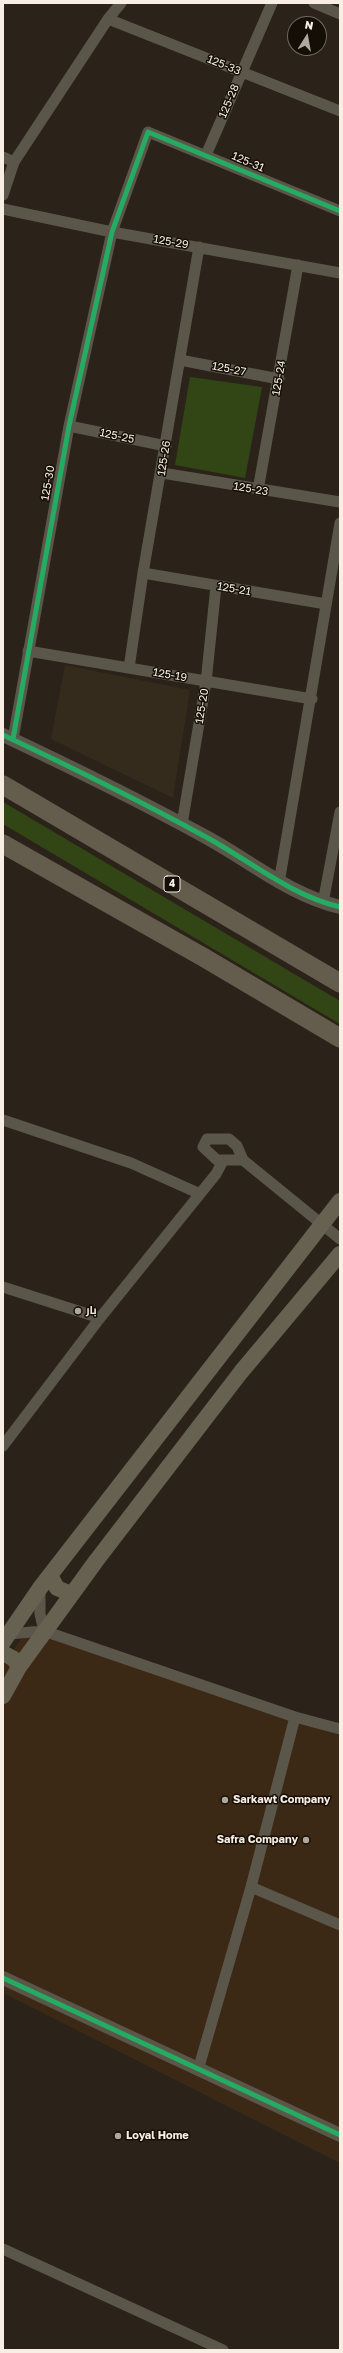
<!DOCTYPE html>
<html>
<head>
<meta charset="utf-8">
<style>
	body { margin:0 }
	#map { position:relative; width:343px; height:2353px; overflow:hidden; background:#2b231a; font-family:"Golos Text",sans-serif }
	canvas { display:block }
	.frame { position:absolute; inset:0; border:4px solid #f8eee4; pointer-events:none }
	.north { position:absolute; left:287px; top:16px; width:40px; height:40px; box-sizing:border-box; background:#140e07; border:1px solid #6f685f; border-radius:50%; rotate:11deg; font-size:11px; font-weight:700; line-height:16px; text-align:center; color:#f8eee4 }
	.north::after { content:''; display:block; margin:auto; width:14px; height:18px; background:#b0a79d; clip-path:polygon(50% 0,100% 100%,50% 72%,0 100%) }
</style>
</head>
<body>
<div id="map">
<canvas width="343" height="2353"></canvas>
<div class="frame"></div>
<div class="north">N</div>
</div>
<script>
const g = document.querySelector('canvas').getContext('2d');
g.lineJoin = 'round';
function fill(path, color) {
  g.fillStyle = color;
  g.fill(path, 'evenodd');
}
function trace(path, color, width, dash) {
  g.strokeStyle = color;
  g.lineWidth = width;
  g.lineCap = dash ? 'butt' : 'round';
  g.setLineDash(dash || []);
  g.stroke(path);
}
function drawText(font, color, halo, rows, align = 'center') {
  g.font = font + ' "Golos Text",Cairo,sans-serif';
  g.lineWidth = 3;
  g.setLineDash([]);
  g.textBaseline = 'middle';
  g.strokeStyle = halo;
  g.fillStyle = color;
  for (const [text, x, y, turn = 0] of rows) {
    g.save();
    g.translate(x, y);
    g.rotate((+turn || 0) * Math.PI / 180);
    g.textAlign = isNaN(turn) ? turn : align;
    if (halo) g.strokeText(text, 0, 0);
    g.fillText(text, 0, 0);
    g.restore();
  }
}
fill(new Path2D(`
	M31,1625L251,1702L340,1727V2163L3,1993V1665Z`), '#3b2915');
fill(new Path2D(`
	M65,665L190,690L173,798L51,739Z`), '#342b1c');
fill(new Path2D(`
	M190,377L262,387L245,478L175,465Z
	M3,802L340,1001V1024L3,824Z`), '#324615');
trace(new Path2D(`
	M314,3L340,14
	M108,19L340,111
	M206,155L272,3
	M3,157L14,162
	M3,195L14,162L108,19L121,3
	M3,209L112,232L340,273
	M180,360L279,379
	M69,426L166,446
	M162,473L340,502
	M258,490L298,265
	M143,573L326,604
	M28,651L312,699
	M129,668L143,573L199,247
	M13,739L69,426L112,232L148,132L340,211
	M182,824L206,682L216,586
	M279,883L340,523
	M323,903L340,812
	M3,1120L131,1163L198,1193
	M243,1160L237,1146L229,1139H207L203,1147L217,1160H243L340,1239
	M3,1287L100,1318
	M3,1446L100,1318L216,1174L223,1161
	M40,1588V1614L44,1631
	M8,1634L44,1631L295,1717L340,1729
	M251,1887L340,1925
	M198,2070L251,1887L295,1717
	M3,2249L223,2350`), '#5b564a', 11);
trace(new Path2D(`
	M3,735C71,767 140,801 206,837C250,861 290,895 340,907
	M3,1978L340,2135`), '#5b564a', 14);
trace(new Path2D(`
	M50,1575L57,1588L71,1594
	M3,1642L40,1588L340,1201
	M3,1653L14,1659L19,1667
	M3,1696L19,1667L96,1561L241,1372L340,1254`), '#676152', 16);
trace(new Path2D(`
	M3,785L340,983
	M3,844L203,957L340,1038`), '#645c4c', 19);
trace(new Path2D(`
	M3,735C71,767 140,801 206,837C250,861 290,895 340,907
	M13,739L69,426L112,232L148,132L340,211
	M3,1978L340,2135`), '#26ab63', 5);
for (const [x, y, r, color] of [
	[78,1311,4,"#b0a79d"],
	[225,1800,4,"#b0a79d"],
	[306,1840,4,"#b0a79d"],
	[118,2136,4,"#b0a79d"]
]) {
  const dot = new Path2D();
  dot.arc(x, y, r, 0, 2 * Math.PI);
  g.fillStyle = color;
  g.fill(dot);
  trace(dot, '#140e07', 1.5);
}
for (const [x, y, w] of [
	[172,884,16]
]) {
  const box = new Path2D();
  box.roundRect(x - w / 2, y - 8, w, 16, 3);
  g.fillStyle = '#140e07';
  g.fill(box);
  trace(box, '#f8eee4', 1);
}
drawText('bold 10px', '#f8eee4', null, [
	["4",172,884]
]);
drawText('11px', '#f8eee4', '#140e07', [
	["125-33",224,65,22],
	["125-28",229,101,-67],
	["125-31",248,162,23],
	["125-29",171,242,10],
	["125-27",229,369,11],
	["125-24",279,378,-80],
	["125-25",117,436,12],
	["125-26",164,458,-81],
	["125-30",48,483,-80],
	["125-23",251,489,10],
	["125-21",234,589,10],
	["125-19",170,675,10],
	["125-20",202,706,-81]
]);
drawText('bold 11px', '#f8eee4', '#140e07', [
	["بار",86,1311],
	["Sarkawt Company",233,1800],
	["Safra Company",298,1840,"right"],
	["Loyal Home",126,2136]
], 'left');
</script>
</body>
</html>
